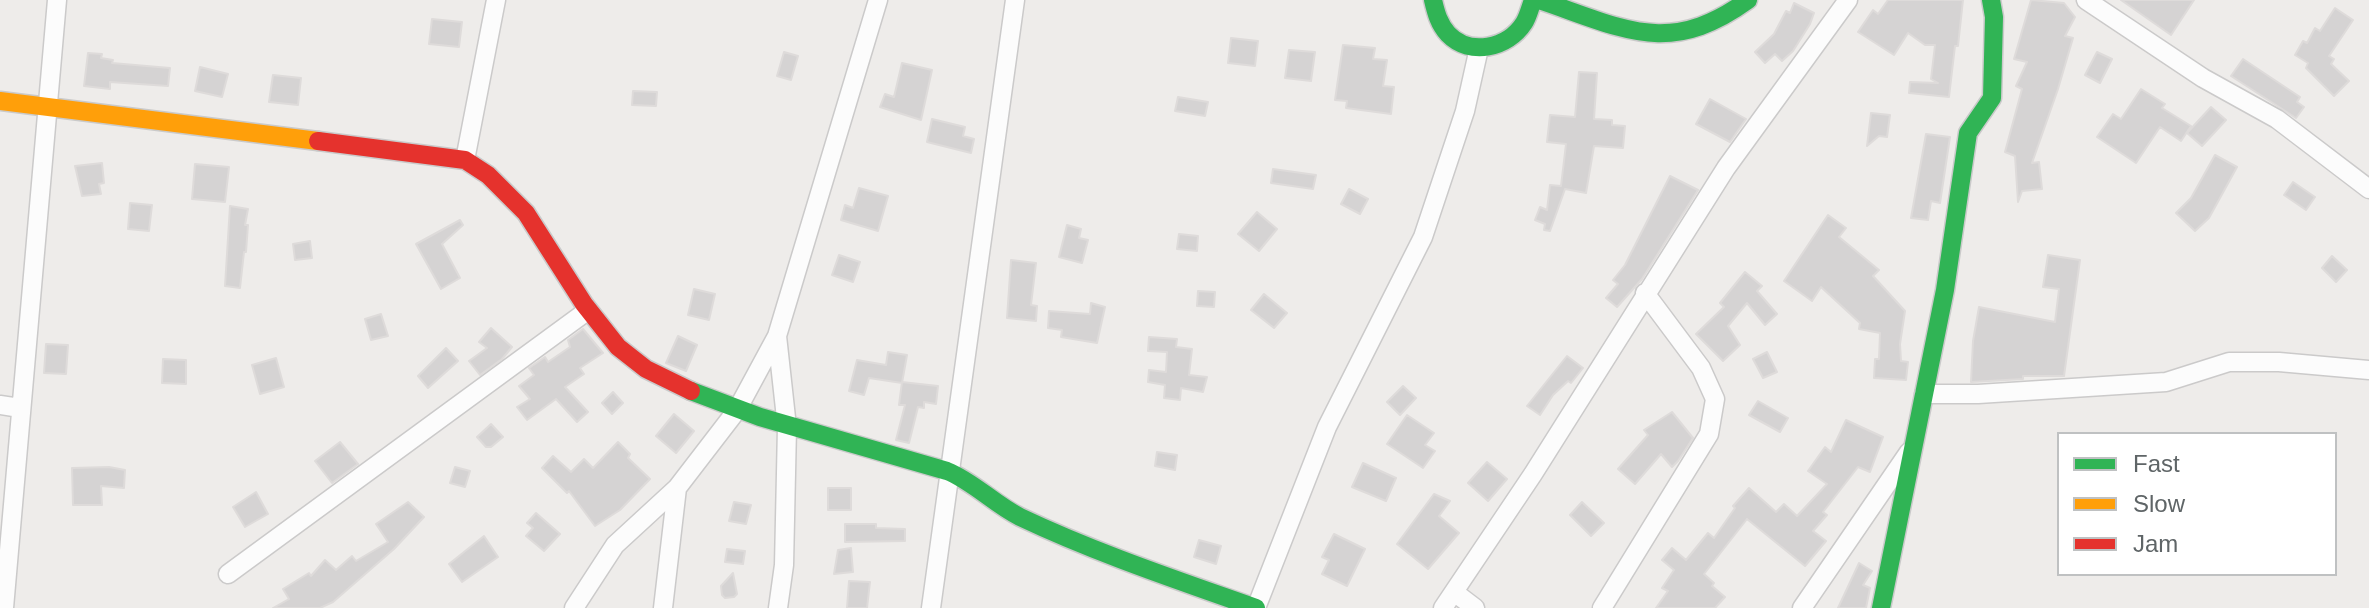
<!DOCTYPE html>
<html>
<head>
<meta charset="utf-8">
<style>
	body { margin:0 }
	#map { position:relative; width:2369px; height:608px; overflow:hidden; background:#eeecea; font-family:Arial,sans-serif }
	canvas { display:block }
	.legend { position:absolute; left:2057px; top:432px; width:280px; height:144px; box-sizing:border-box; background:#fff; border:2px solid #bfc1c2; margin:0; padding:10px 14px; list-style:none; font-size:24px; color:#5f6567 }
	.legend li { display:flex; align-items:center; gap:16px; height:40px }
	.legend b { width:40px; border:2px solid #bfc1c2 }
</style>
</head>
<body>
<div id="map">
<canvas width="2369" height="608"></canvas>
<ul class="legend">
<li><b style="height:10px;background:#30b455"></b>Fast</li>
<li><b style="height:10px;background:#ff9f0a"></b>Slow</li>
<li><b style="height:10px;background:#e5322d"></b>Jam</li>
</ul>
</div>
<script>
const g = document.querySelector('canvas').getContext('2d');
g.lineJoin = 'round';
function fill(path, color) {
  g.fillStyle = color;
  g.fill(path, 'evenodd');
}
function trace(path, color, width, dash) {
  g.strokeStyle = color;
  g.lineWidth = width;
  g.lineCap = dash ? 'butt' : 'round';
  g.setLineDash(dash || []);
  g.stroke(path);
}
const building = new Path2D(`
	M1888,0H1963L1958,46H1955L1949,97L1909,93L1910,82L1938,83L1931,79L1935,45H1925L1908,33L1894,55L1858,32L1873,10L1878,14Z
	M2031,0L2064,3L2075,17L2065,36L2073,38L2058,89L2032,163L2039,162L2042,189L2022,191L2018,202L2015,156L2005,152L2022,89L2016,86L2027,62L2014,59Z
	M2121,0H2194L2171,35Z
	M1794,3L1814,13L1810,24L1793,51L1782,61L1775,54L1765,63L1755,52L1774,34L1786,11L1790,13Z
	M2335,8L2353,20L2329,56L2334,59L2331,64L2349,81L2334,96L2306,68L2308,63L2295,55L2303,41L2307,43L2315,28L2320,31Z
	M432,19L462,22L459,47L429,44Z
	M1231,38L1258,41L1255,66L1228,63Z
	M1343,45L1375,48L1373,59L1387,60L1383,86L1394,87L1391,114L1346,108L1347,101L1335,100Z
	M1289,50L1315,52L1311,81L1285,78Z
	M784,52L798,56L791,80L777,76Z
	M2097,52L2112,59L2100,83L2085,75Z
	M88,53L102,54L101,58L113,60L112,63L170,68L168,86L110,82V89L84,86Z
	M2243,59L2300,97L2297,102L2304,107L2296,118L2231,76Z
	M902,63L932,70L921,120L880,107L885,94L894,97Z
	M200,67L228,74L222,97L195,91Z
	M1579,72L1597,73L1594,119L1612,120V125L1625,126L1623,148L1594,146L1586,193L1565,189L1550,231L1544,230L1545,224L1535,220L1540,207L1547,210L1550,185L1561,186L1566,144L1547,142L1550,115L1575,117Z
	M273,75L301,78L298,105L269,102Z
	M2141,89L2165,104L2162,108L2191,126L2181,141L2160,127L2136,163L2097,137L2113,114L2121,119Z
	M633,91L657,92L656,106L632,105Z
	M1178,97L1208,102L1205,116L1175,111Z
	M1710,99L1746,119L1730,142L1696,124Z
	M2211,107L2226,120L2202,146L2187,133Z
	M1871,113L1890,115L1887,137L1879,136L1867,146Z
	M932,119L965,127L963,136L974,139L971,153L927,142Z
	M1926,134L1950,137L1940,203L1931,201L1928,220L1911,218Z
	M2215,155L2237,167L2209,218L2195,231L2176,213L2191,198Z
	M102,163L104,183L99,184L101,194L82,196L75,166Z
	M195,164L229,167L225,202L192,199Z
	M1273,169L1316,175L1313,189L1271,183Z
	M1670,176L1698,190L1642,279L1617,307L1606,298L1618,284L1613,280L1625,265Z
	M2293,182L2315,197L2306,210L2284,195Z
	M859,188L888,196L878,231L841,220L845,205L853,208Z
	M1349,189L1368,199L1360,214L1341,204Z
	M130,203L152,205L149,231L128,229Z
	M230,206L248,209L245,225H248L246,252H244L240,288L225,286Z
	M1257,212L1277,229L1259,251L1238,234Z
	M1828,215L1846,228L1839,237L1879,270L1873,276L1905,311L1900,344L1901,361L1908,362L1906,380L1874,378L1875,359H1879L1880,333L1859,329L1860,323L1821,287L1812,301L1784,281Z
	M460,220L463,225L442,244L460,278L441,289L416,244Z
	M1067,225L1081,229L1079,238L1088,240L1082,263L1059,257Z
	M1179,234L1198,236L1197,251L1177,249Z
	M310,241L312,258L295,260L293,244Z
	M839,255L860,262L853,282L832,275Z
	M2048,255L2080,260L2064,376H2023V379L1971,382L1973,341L1979,307L2055,322L2059,289L2043,287Z
	M2332,256L2347,270L2336,282L2322,268Z
	M1011,260L1036,263L1031,305L1037,306L1036,321L1007,318Z
	M1745,272L1762,286L1757,291L1777,314L1765,325L1747,303L1728,326L1740,345L1723,361L1696,334L1724,307L1720,303Z
	M694,289L715,294L709,320L688,315Z
	M1198,291L1215,292L1214,307L1197,306Z
	M1264,294L1287,313L1274,328L1251,310Z
	M1091,303L1105,307L1097,343L1061,337L1062,330L1048,328L1049,311L1090,314Z
	M381,314L388,336L371,340L365,319Z
	M491,328L512,347L502,359L480,375L469,361L487,348L479,342Z
	M583,329L603,353L580,368L584,374L565,387L588,412L577,422L556,399L527,420L517,407L530,399L519,386L534,375L529,368L545,357L548,362L570,347L568,340Z
	M678,336L697,345L686,371L666,363Z
	M1149,337L1177,339L1176,347L1192,349L1189,375L1207,377L1203,392L1181,388L1180,400L1164,398L1165,385L1148,382L1149,370L1166,372L1167,352L1148,351Z
	M46,344L68,345L66,374L44,373Z
	M446,348L458,361L428,388L418,376Z
	M888,352L907,355L902,383L869,378L864,395L849,391L857,360L886,365Z
	M1767,352L1777,372L1763,378L1753,359Z
	M1567,356L1583,368L1571,383L1568,381L1553,395L1540,415L1527,406Z
	M276,358L284,387L260,394L252,365Z
	M163,359L186,360V384L162,383Z
	M902,382L938,386L936,404L924,402V408L918,407L909,443L896,440L905,405H899Z
	M1403,386L1416,398L1400,415L1387,402Z
	M613,392L623,403L612,414L602,403Z
	M1758,401L1788,418L1780,432L1749,415Z
	M1672,412L1693,438L1678,461L1672,467L1661,454L1635,484L1618,469L1648,435L1644,430Z
	M674,414L694,431L676,453L656,436Z
	M1407,415L1434,433L1425,445L1435,451L1423,468L1387,444Z
	M1846,420L1883,437L1870,472L1858,467L1823,512L1827,515L1813,531L1826,541L1805,566L1747,519L1704,574L1714,583L1712,586L1725,597L1715,608H1656L1668,591L1662,588L1674,570L1662,560L1672,548L1686,560L1708,533L1714,538L1735,508L1733,506L1749,488L1776,512L1784,504L1797,516L1827,484L1808,471L1825,447L1831,452Z
	M491,424L503,437L491,447H486L477,437Z
	M340,442L358,464L332,483L315,461Z
	M618,442L630,454L628,458L650,479L620,510L595,526L569,491L567,493L542,468L553,456L571,472L584,459L593,468Z
	M1157,452L1177,455L1175,470L1155,466Z
	M1487,462L1507,479L1488,501L1468,483Z
	M1363,463L1396,478L1386,501L1352,487Z
	M109,467L125,470L124,488L101,486L102,505H73L72,468Z
	M455,467L470,471L465,487L450,483Z
	M828,488H851V510H828Z
	M256,492L268,514L245,527L233,507Z
	M1434,494L1450,501L1439,516L1459,533L1428,569L1397,544Z
	M408,502L424,517L394,549L333,602L320,608H273L289,599L283,589L309,573L311,576L325,560L336,570L352,556L356,561L388,542L376,524Z
	M734,502L751,505L746,524L729,521Z
	M1582,502L1604,523L1591,536L1570,515Z
	M536,513L560,534L544,551L526,536L533,528L527,523Z
	M845,524H876V528L905,529V541L845,542Z
	M1334,534L1365,549L1347,586L1322,574L1329,560L1322,557Z
	M484,536L498,557L462,582L449,564Z
	M1199,540L1221,546L1216,564L1194,557Z
	M851,548L853,572L834,574L838,550Z
	M727,549L745,551L743,564L725,562Z
	M1859,563L1872,571L1863,585L1870,588L1866,608H1838Z
	M733,573L737,594L734,597L725,598L722,595L721,586Z
	M849,581L870,582L867,608H847Z`);
fill(building, '#d5d3d3');
trace(building, '#dedbda', 2);
const street = new Path2D(`
	M2086,0L2203,78L2277,119L2369,189
	M465,160L496,0
	M1924,394H1978L2166,382L2229,362H2279L2369,370
	M0,405L20,408
	M228,574L587,311
	M1454,592L1475,608
	M4,608L57,0
	M574,608L615,545L677,488L737,410L777,336
	M663,608L677,488
	M778,608L784,565L787,427L777,336L878,0
	M931,608L1015,0
	M1256,608L1327,427L1423,237L1465,111L1479,48
	M1443,608L1533,474L1726,168L1848,0
	M1602,608L1709,434L1715,399L1701,368L1645,293
	M1802,608L1909,452`);
const fast = new Path2D(`
	M1433,0C1436,13 1439,24 1448,34C1470,57 1508,48 1524,23C1528,17 1530,8 1533,0
	M1539,0C1623,28 1668,58 1748,0
	M691,391L760,417L947,471C974,482 994,504 1020,517C1096,553 1177,580 1256,608
	M1881,608L1945,290L1968,133L1992,98L1994,17L1991,0`);
const slow = new Path2D(`
	M0,101L318,141`);
const jam = new Path2D(`
	M318,141L465,160L488,175L526,213L584,304L618,347L646,369L691,391`);
trace(street, '#cbcaca', 21);
trace(fast, '#cacaca', 21);
trace(slow, '#cacaca', 21);
trace(jam, '#cacaca', 21);
trace(street, '#fcfcfc', 18);
trace(fast, '#30b455', 18);
trace(slow, '#ff9f0a', 18);
trace(jam, '#e5322d', 18);
</script>
</body>
</html>
